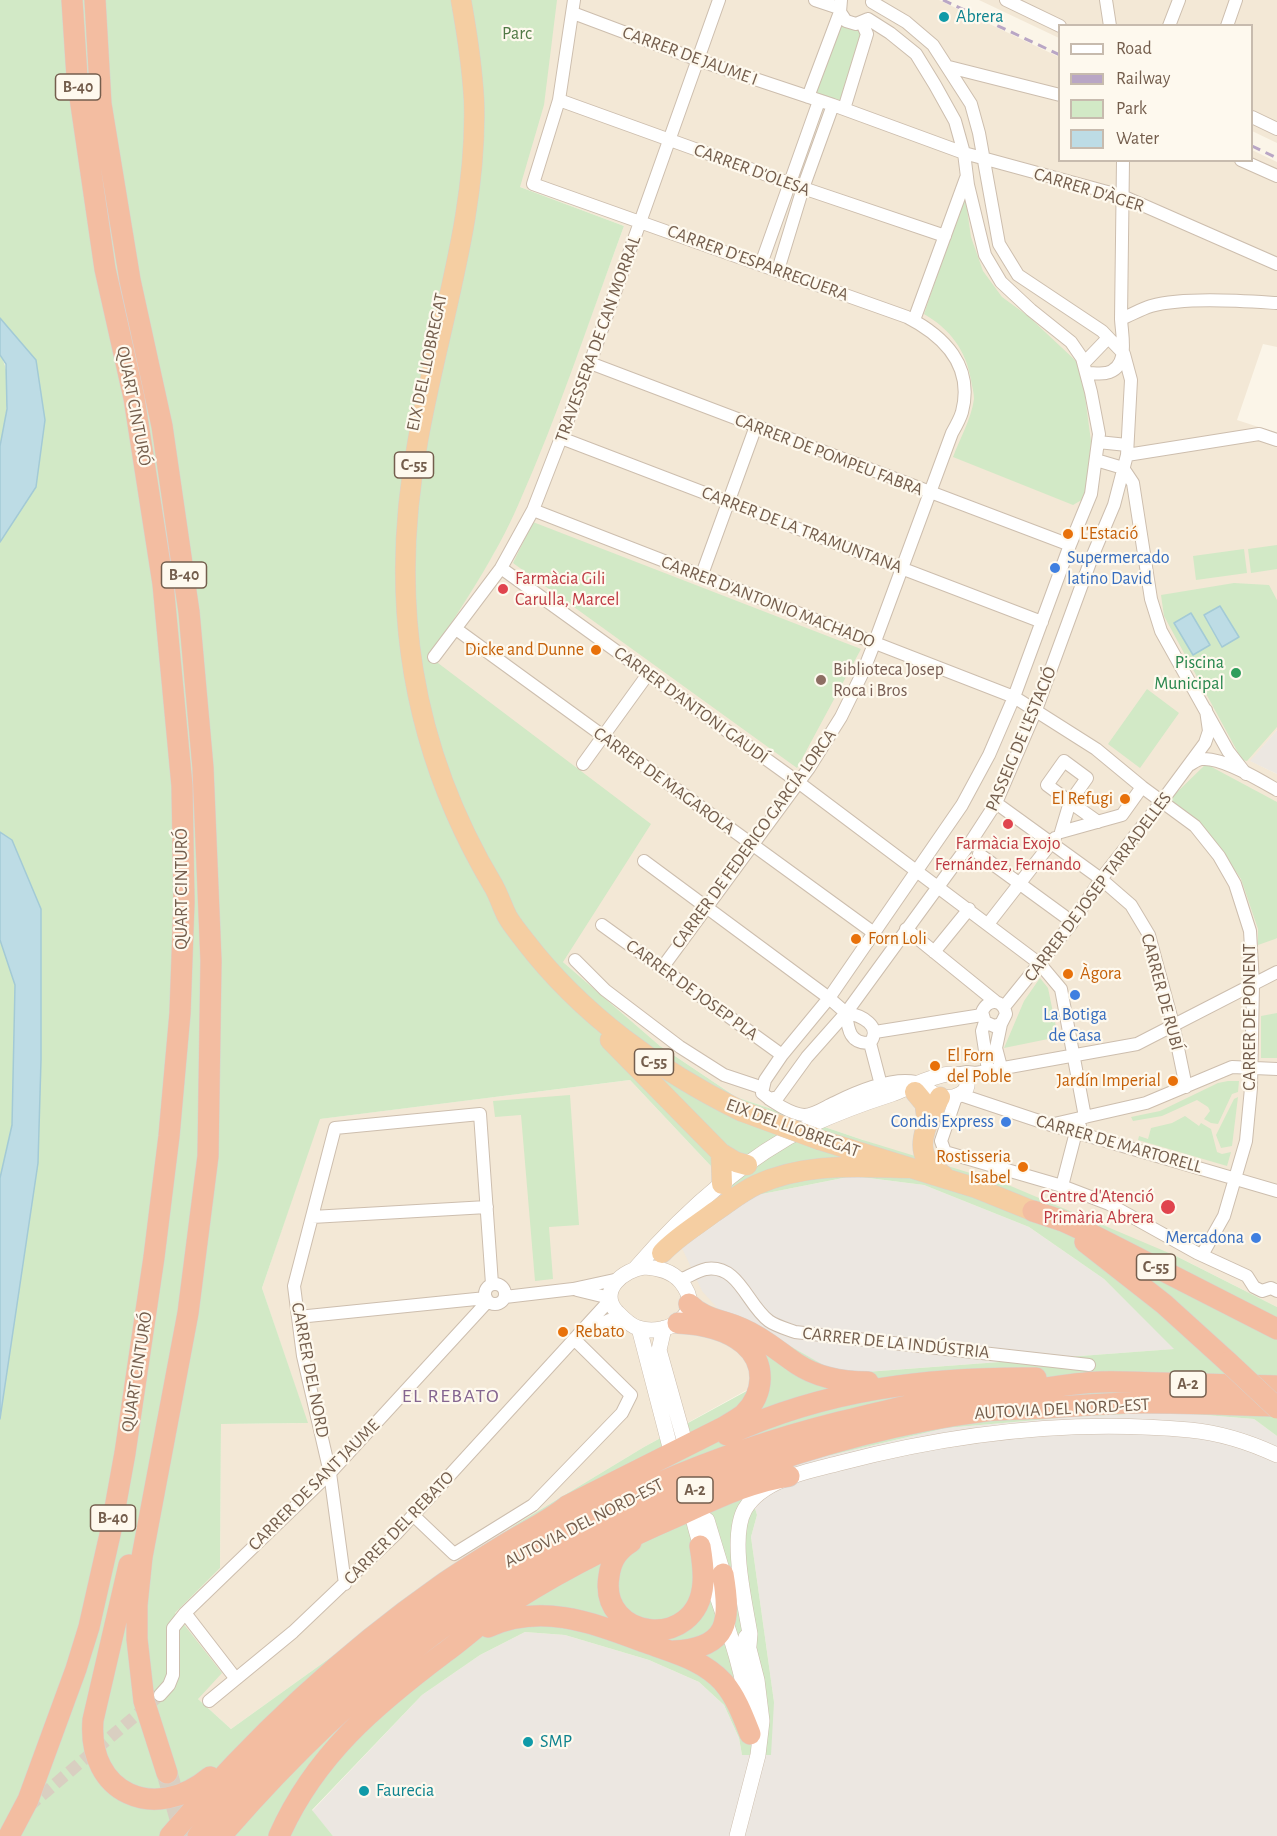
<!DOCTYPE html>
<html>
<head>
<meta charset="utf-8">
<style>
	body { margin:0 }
	#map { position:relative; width:1277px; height:1836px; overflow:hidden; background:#fbf5e8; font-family:"Alegreya Sans",sans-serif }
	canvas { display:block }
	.legend { position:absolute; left:1058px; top:24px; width:195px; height:138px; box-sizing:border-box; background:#fef9ee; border:2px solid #c7bbae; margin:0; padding:8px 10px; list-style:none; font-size:18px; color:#745e4d }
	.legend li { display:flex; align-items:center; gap:12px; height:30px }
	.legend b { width:30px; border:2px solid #c7bbae }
</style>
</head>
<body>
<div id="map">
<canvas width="1277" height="1836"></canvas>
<ul class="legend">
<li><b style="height:8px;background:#fff"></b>Road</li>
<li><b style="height:8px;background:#b9a6c5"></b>Railway</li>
<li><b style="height:16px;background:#d2e9c6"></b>Park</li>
<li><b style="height:16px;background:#bddce5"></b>Water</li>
</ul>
</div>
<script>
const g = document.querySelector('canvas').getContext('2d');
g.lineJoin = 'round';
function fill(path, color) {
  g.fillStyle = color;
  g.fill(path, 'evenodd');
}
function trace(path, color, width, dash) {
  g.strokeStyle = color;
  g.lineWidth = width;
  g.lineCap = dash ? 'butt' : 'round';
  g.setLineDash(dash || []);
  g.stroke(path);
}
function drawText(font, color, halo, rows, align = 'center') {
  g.font = font + ' "Alegreya Sans",sans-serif';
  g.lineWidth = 4.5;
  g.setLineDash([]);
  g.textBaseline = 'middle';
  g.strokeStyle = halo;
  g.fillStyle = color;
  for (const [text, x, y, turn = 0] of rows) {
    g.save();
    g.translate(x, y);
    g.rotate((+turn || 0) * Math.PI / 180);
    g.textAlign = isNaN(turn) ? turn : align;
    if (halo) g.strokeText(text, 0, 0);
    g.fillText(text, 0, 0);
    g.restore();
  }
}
fill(new Path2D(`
	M474,0H939L1059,57L1060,160H1252V150L1277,162V347L1263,344L1237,420L1277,433V730L1251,761L1277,774V1307L1176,1256L863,1140L736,1097L660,1046L563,962L430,657L494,553L576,357L624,226L520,187Z
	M979,0H1277V143L1252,131V26H1060L1059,38Z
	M630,1080L708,1163L747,1202L682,1248L764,1331L754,1386L644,1447L515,1525L231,1729L198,1699L175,1613L220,1568L221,1424L307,1423L262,1288L319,1119Z`), '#f3e8d6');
fill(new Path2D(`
	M1277,730V774L1250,761Z
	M853,1176L924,1185L1029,1227L1104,1279L1175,1349L838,1374L764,1331L720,1311L702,1291L682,1248L757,1195Z
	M1168,1412L1254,1419L1277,1436V1836H333L312,1811L422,1695L480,1655L525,1632L565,1635L649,1660L699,1682L724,1705L739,1738L742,1755L774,1702L751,1537L757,1515L747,1480L776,1468L946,1428L1071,1417Z`), '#ece7e1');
fill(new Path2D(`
	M0,0H557L544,105L520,187L624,226C590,318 559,413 519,503C496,557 461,607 430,657L651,824L563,962L660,1046L736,1097L863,1140L1006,1184L1176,1256L1277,1307V1436L1254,1419L1168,1412L1071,1417L946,1428L776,1468L747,1481L757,1515L751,1537L774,1702L771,1755H742L739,1738L724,1705L699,1682L649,1660L565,1635L525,1632L480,1655L422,1695L312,1810L333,1836H0V1419L38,1163L12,840L0,832V542L36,487V360L0,318ZM630,1080L708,1163L747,1202L757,1195L853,1176L924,1185L1029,1227L1104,1279L1174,1349L839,1374L764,1331L754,1387L644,1447L515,1525L231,1729L198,1699L222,1673L175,1613L220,1568L221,1424L308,1423L262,1288L320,1119Z
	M841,24L859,29L861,35L841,103L814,94Z
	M965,195L971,237L983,271L1002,297L1028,316L1076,361L1084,389L1091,441L1085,498L1073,505L953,457C960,438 971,420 974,399C974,393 972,386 971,380C966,350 950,329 924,314Z
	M0,355C15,377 5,421 0,446Z
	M533,522L861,649L797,768L513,563Z
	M1277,545V569L1251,573L1248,549Z
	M1244,549L1247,573L1196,580L1193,556Z
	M1234,583L1269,585L1277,600V727L1247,761L1242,760L1164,616L1161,595Z
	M1147,689L1179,713L1140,768L1108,744Z
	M1206,764L1277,802V938L1275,939L1258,945V929L1241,879L1224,854L1169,800Z
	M0,940L15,985L12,1125L0,1178Z
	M1040,978L1048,988L1058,1037L1004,1048L1024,1001Z
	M1277,1013V1058H1261V1016Z
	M1228,1081H1239L1238,1092L1232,1094L1218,1124L1211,1123L1204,1119L1210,1111L1208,1107L1197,1100L1162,1116L1133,1121L1131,1117L1160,1111L1218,1083Z
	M570,1095L579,1225L549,1227L553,1279L535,1281L521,1115L495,1117L493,1101Z
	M1238,1097L1232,1146L1221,1148L1216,1135L1234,1099Z
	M1185,1116L1199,1126L1201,1123L1211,1129L1217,1152L1222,1154L1231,1152L1227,1166L1138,1140L1139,1136L1148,1139L1151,1128L1172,1123Z`), '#d2e9c6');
const water = new Path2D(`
	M0,318L36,360L45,420L36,487L0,542V446L7,409L6,364L0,355Z
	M1220,606L1239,637L1222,647L1204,615Z
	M1191,613L1210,645L1193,655L1174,623Z
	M0,832L12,840L41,909V1060L38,1163L0,1419V1178L12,1125L15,985L0,940Z`);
fill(water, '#bddce5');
trace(water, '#a3cad6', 1.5);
trace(new Path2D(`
	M28,1807L160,1695`), '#d9cfc1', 12, [12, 6]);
trace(new Path2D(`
	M167,1773L185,1836`), '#d9cfc1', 21, [21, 10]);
const minor = new Path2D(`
	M574,0L559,100L533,184L907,317C944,336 974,366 962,412C960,419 956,426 952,433L874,644L863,672L841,717L809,768L662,968
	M815,0L839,8
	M841,0L840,12L846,21L856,24L868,19
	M1006,0L1060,26
	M1106,0L1110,26
	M573,13L698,60L833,105L964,153L1122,196L1277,264
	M868,19L890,33L916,54L935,85L955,121L964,153L968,185L985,255L1001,282L1031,310L1071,342L1082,358L1091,392L1099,434L1091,494L1070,545L1014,697L989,755L962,805L829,998L782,1055L765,1080L762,1093C772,1102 791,1114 804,1115C814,1115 825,1107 834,1103C856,1092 891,1077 916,1082
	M1169,26L1179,0
	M1227,26L1236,0
	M949,67L1060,95
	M808,97L840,12
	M559,100L803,188L945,236
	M844,109L867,34L862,23
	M1252,117L1277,129
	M1241,160L1277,176
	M761,264L819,101
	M778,270L803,188L833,105
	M1121,319L1123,160
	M914,320L966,178
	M590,363L1070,545
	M1084,363L1108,338
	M1087,373C1093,373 1100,374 1106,373C1130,368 1122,337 1121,319C1131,315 1141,309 1151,306C1185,297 1242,301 1277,303
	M561,438L1042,622
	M1098,442L1127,445
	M1127,455L1259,434L1277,440
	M1096,460L1123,468
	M1123,468L1133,483L1151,599L1161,631L1228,751L1246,774
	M533,510L1014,697L1096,749L1142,787L1195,826L1219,856L1235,884L1250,931L1253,984L1251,1088L1246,1141L1224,1216L1202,1255
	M501,568L798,782L1040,964L1061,989L1085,1117
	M701,577L756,426
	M456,629L874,933
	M434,657L501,568L533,510L590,363L719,0
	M1064,761L1087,778L1070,802L1047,785Z
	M583,764L648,674
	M1189,765C1193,763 1198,759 1202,759C1222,757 1260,780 1277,790
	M996,803L1101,879L1131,905L1149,935L1173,1024L1186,1087
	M1098,822L1070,802L1061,832L1122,815L1142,787
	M979,854L1064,916
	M644,861L829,998L846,1013
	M988,924L1055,838
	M602,925L782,1055
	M906,929L996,1002
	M934,952L969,909
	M575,960L605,990L680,1047L724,1075L763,1088
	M1004,1007L1072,923L1101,879L1162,801L1205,743L1209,731L1206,710
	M846,1013C861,1015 883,1026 870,1043L881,1085
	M846,1013C848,1030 850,1044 870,1043
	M985,1022L994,1026L1001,1024L1006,1014C1003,999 988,998 982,1012L985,1022L982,1031L988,1070
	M875,1032L982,1015
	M1001,1067L996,1048L1001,1024
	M956,1074L967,1072L976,1073L1137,1044L1277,972
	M961,1095L1051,1125L1277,1191
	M956,1097L941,1141L945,1152L1062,1186L1109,1204L1197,1253L1247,1276L1254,1287L1262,1291L1271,1288L1277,1291
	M769,1099L778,1097L807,1057L846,1013L970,843L996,803L1036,710L1092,557L1114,505L1127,455L1131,380L1124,354L1102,331L1018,275L999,244L979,133L971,104L933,45L906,22L872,2
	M1054,1124L1146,1103L1232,1067L1277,1069
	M1062,1186L1076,1132L1080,1126
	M312,1217L487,1207
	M680,1280C688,1277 697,1271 706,1269C739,1264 747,1305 769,1321C776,1326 787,1329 795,1332L1089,1365
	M485 1294a10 10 0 1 1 20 0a10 10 0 1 1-20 0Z
	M577,1290L610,1298
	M505,1297L573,1289L619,1279
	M298,1317L486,1298
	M585,1332L609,1320L628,1323
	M414,1516L454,1554L533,1505L622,1413L631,1395L574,1339
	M345,1584L330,1473L303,1356L294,1286L335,1128L480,1114L492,1284
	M185,1613L236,1679
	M160,1695L169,1685L173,1675V1628L185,1613L330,1473L488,1301
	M209,1701L293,1632L396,1534L610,1300`);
const tertiary = new Path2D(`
	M644,1267C659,1268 672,1271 681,1282C707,1314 667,1337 638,1328C629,1325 622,1317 616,1311C598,1290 624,1270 644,1267Z
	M635,1269C684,1212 743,1159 811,1125C837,1113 864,1103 892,1094C907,1089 947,1067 961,1076C980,1088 950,1107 931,1092
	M639,1328L670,1447
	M664,1328L659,1350L684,1439
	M707,1520L726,1583
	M694,1522C711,1589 742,1651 749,1720
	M749,1646L750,1634C745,1603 729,1537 745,1509C763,1479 809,1471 840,1463C954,1433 1073,1419 1190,1430C1221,1433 1249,1442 1277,1455
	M737,1836L758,1755L762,1721L757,1680L746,1637`);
const trunk = new Path2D(`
	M461,0C467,33 472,66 474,100C478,215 438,327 418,440C388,599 410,747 494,887C499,896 502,906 507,916C512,925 519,933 525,941C581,1014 659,1071 741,1111
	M610,1040L721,1153L736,1162L747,1165
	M915,1092L925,1104L926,1113
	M940,1097C932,1113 916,1141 926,1158C931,1166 938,1171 944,1176
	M820,1140L976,1188L1033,1211
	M721,1153L722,1184
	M662,1253C677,1237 696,1226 713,1213C727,1204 741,1192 756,1185C806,1162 857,1167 910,1168`);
const motorway = new Path2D(`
	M95,0L101,104L130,280L162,426L189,612L203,768L211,961L208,1156L188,1313L142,1557L137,1605V1639L144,1701L167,1773
	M1033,1211L1063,1221L1089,1233L1277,1329
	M1085,1242L1164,1304L1228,1362
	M689,1304C704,1320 725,1320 743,1329C764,1338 779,1352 797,1364C818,1378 843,1382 868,1382
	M727,1435C826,1389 929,1377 1036,1378
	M631,1542C618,1550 611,1560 609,1576C598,1640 698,1653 703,1583C704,1571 702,1558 700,1546
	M129,1565L93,1720C87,1794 155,1823 210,1777
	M488,1627C543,1602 595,1624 647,1643C674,1653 703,1660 723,1682C736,1697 743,1716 750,1734
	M674,1651C729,1648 731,1621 723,1574
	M9,1836L28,1800L76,1669L89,1627L111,1530L125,1453L154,1257L169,1136L180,1013L184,902L182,786L163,584L134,398L105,269L77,77L72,0
	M170,1836C249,1743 340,1656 440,1586C463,1570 486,1556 509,1542C529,1530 550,1520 567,1506L724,1427C730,1423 738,1419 744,1414C764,1394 767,1364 744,1344C726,1329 700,1324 678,1323
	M198,1836C364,1631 584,1486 840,1422C883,1412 928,1399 972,1395C984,1394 996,1394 1008,1393C1039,1390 1069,1383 1100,1382C1120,1381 1140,1383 1161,1383C1199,1384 1238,1385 1277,1386
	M221,1836C339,1699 481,1580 648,1508C675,1496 703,1487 731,1476C813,1446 898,1422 985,1411C1005,1409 1025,1409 1045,1408C1072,1406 1100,1404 1128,1403C1177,1402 1227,1405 1277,1406
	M279,1836C315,1755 375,1705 444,1653C461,1641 477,1626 494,1614C553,1573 617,1542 682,1514C715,1499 752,1481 789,1476`);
trace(minor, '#cdbeae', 14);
trace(tertiary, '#cdbeae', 16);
trace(trunk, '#d8d2cd', 21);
trace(motorway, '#d8d2cd', 22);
trace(minor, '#fff', 12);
trace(tertiary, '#fff', 15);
trace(trunk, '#f5cea2', 20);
trace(motorway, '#f3bda1', 21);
trace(new Path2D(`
	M943,0L1060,55
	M1252,146L1277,158`), '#b9a6c5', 3, [9, 6]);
const trunkBridge = new Path2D(`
	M741,1111L820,1140`);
const motorwayBridge = new Path2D(`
	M1228,1362L1277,1408`);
trace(trunkBridge, '#d8d2cd', 21, []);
trace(motorwayBridge, '#d8d2cd', 22, []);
trace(trunkBridge, '#f5cea2', 20);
trace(motorwayBridge, '#f3bda1', 21);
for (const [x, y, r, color] of [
	[944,17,6,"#0f9aa8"],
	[1068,534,6,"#e8710a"],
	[1055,568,6,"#3f7fe0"],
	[503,589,6,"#e0444e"],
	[596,650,6,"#e8710a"],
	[1236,673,6,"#2e9e5b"],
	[821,680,6,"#8d6e63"],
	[1125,799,6,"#e8710a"],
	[1008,824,6,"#e0444e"],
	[856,939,6,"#e8710a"],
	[1068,974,6,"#e8710a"],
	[1075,995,6,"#3f7fe0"],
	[935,1066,6,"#e8710a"],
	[1173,1081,6,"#e8710a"],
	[1006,1122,6,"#3f7fe0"],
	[1023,1167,6,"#e8710a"],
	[1168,1207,8,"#e0444e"],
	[1256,1238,6,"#3f7fe0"],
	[563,1332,6,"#e8710a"],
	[528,1742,6,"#0f9aa8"],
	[364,1791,6,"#0f9aa8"]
]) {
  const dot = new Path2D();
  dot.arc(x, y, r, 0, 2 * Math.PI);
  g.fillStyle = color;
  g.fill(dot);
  trace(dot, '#fef9ee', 2);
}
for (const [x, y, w] of [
	[78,87,45],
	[414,465,39],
	[184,575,45],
	[654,1062,39],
	[1156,1267,39],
	[1188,1384,36],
	[695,1490,36],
	[113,1518,45]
]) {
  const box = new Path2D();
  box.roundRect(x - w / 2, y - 13, w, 26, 4.5);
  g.fillStyle = '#fef9ee';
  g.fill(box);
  trace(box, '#745e4d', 1.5);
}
drawText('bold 16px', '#745e4d', null, [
	["B-40",78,87],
	["C-55",414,465],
	["B-40",184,575],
	["C-55",654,1062],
	["C-55",1156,1267],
	["A-2",1188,1384],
	["A-2",695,1490],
	["B-40",113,1518]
]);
drawText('18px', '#0d838f', '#fef9ee', [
	["Abrera",956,17],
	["SMP",540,1742],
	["Faurecia",376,1791]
], 'left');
drawText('18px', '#507945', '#fef9ee', [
	["Parc",517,34]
]);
drawText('18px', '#745e4d', '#fef9ee', [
	["CARRER DE JAUME I",690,56,20],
	["CARRER D'OLESA",752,170,20],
	["CARRER D'ÀGER",1089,190,17],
	["CARRER D'ESPARREGUERA",758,263,20],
	["TRAVESSERA DE CAN MORRAL",598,339,-70],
	["EIX DEL LLOBREGAT",427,362,-78],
	["QUART CINTURÓ",134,406,79],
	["CARRER DE POMPEU FABRA",829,455,21],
	["CARRER DE LA TRAMUNTANA",802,530,21],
	["CARRER D'ANTONIO MACHADO",768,602,21],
	["CARRER D'ANTONI GAUDÍ",691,705,36],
	["PASSEIG DE L'ESTACIÓ",1021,739,-67],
	["CARRER DE MAGAROLA",664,781,36],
	["CARRER DE FEDERICO GARCÍA LORCA",754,839,-54],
	["CARRER DE JOSEP TARRADELLES",1098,887,-53],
	["QUART CINTURÓ",182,889,-90],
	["CARRER DE JOSEP PLA",692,990,36],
	["CARRER DE RUBÍ",1162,992,75],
	["CARRER DE PONENT",1250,1017,-90],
	["EIX DEL LLOBREGAT",793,1128,20],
	["CARRER DE MARTORELL",1119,1144,16],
	["CARRER DE LA INDÚSTRIA",896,1343,6],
	["CARRER DEL NORD",310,1370,79],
	["QUART CINTURÓ",137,1372,-81],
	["AUTOVIA DEL NORD-EST",1062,1409,-3],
	["CARRER DE SANT JAUME",314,1485,-45],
	["AUTOVIA DEL NORD-EST",584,1523,-27],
	["CARRER DEL REBATO",399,1528,-46]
]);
drawText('18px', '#c56008', '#fef9ee', [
	["L'Estació",1080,534],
	["Dicke and Dunne",584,650,"right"],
	["El Refugi",1113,799,"right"],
	["Forn Loli",868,939],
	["Àgora",1080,974],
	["El Forn",947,1056],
	["del Poble",947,1077],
	["Jardín Imperial",1161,1081,"right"],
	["Rostisseria",1011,1157,"right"],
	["Isabel",1011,1178,"right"],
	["Rebato",575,1332]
], 'left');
drawText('18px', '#366cbe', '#fef9ee', [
	["Supermercado",1067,558,"left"],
	["latino David",1067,579,"left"],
	["La Botiga",1075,1015,"center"],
	["de Casa",1075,1036,"center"],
	["Condis Express",994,1122],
	["Mercadona",1244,1238]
], 'right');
drawText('18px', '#be3a42', '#fef9ee', [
	["Farmàcia Gili",515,579],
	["Carulla, Marcel",515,600],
	["Farmàcia Exojo",1008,844,"center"],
	["Fernández, Fernando",1008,865,"center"],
	["Centre d'Atenció",1154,1197,"right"],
	["Primària Abrera",1154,1218,"right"]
], 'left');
drawText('18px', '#27864d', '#fef9ee', [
	["Piscina",1224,663],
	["Municipal",1224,684]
], 'right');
drawText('18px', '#785e54', '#fef9ee', [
	["Biblioteca Josep",833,670],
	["Roca i Bros",833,691]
], 'left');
g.letterSpacing = '1.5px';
drawText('20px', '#856590', '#fef9ee', [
	["EL REBATO",451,1396]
]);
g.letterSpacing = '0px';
</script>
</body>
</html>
